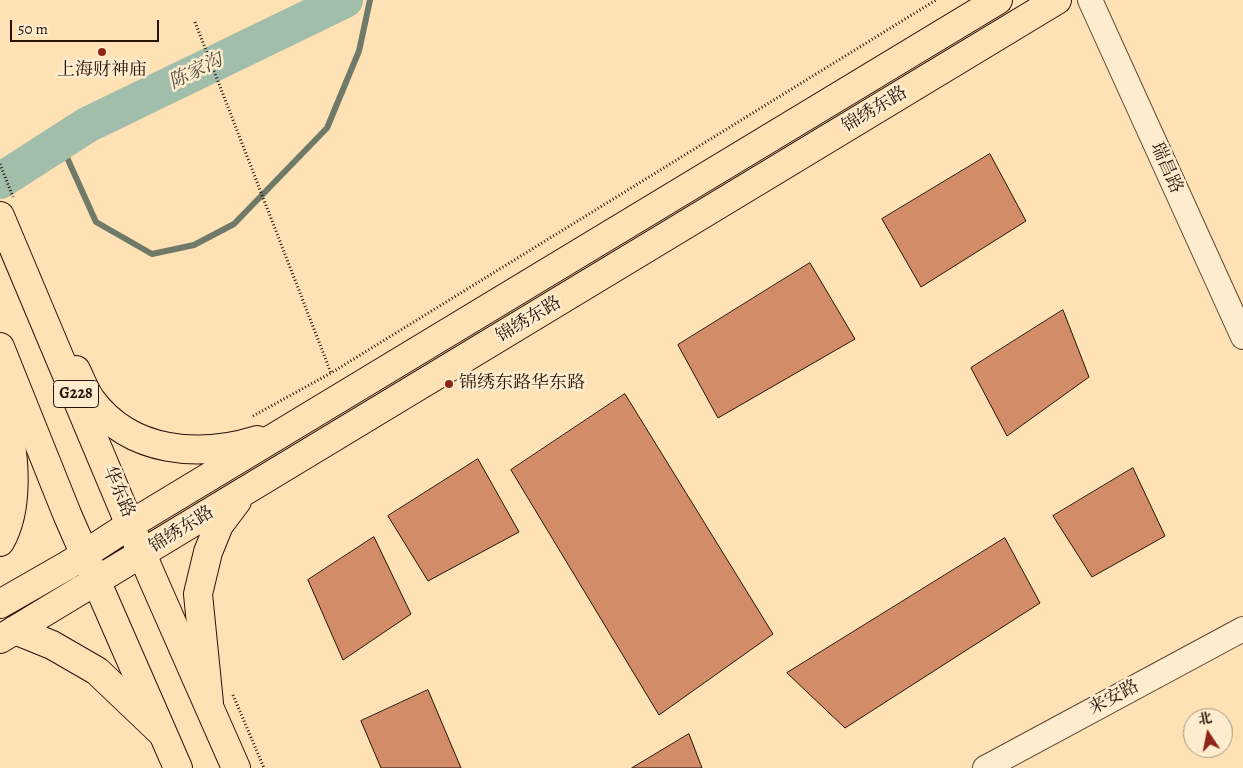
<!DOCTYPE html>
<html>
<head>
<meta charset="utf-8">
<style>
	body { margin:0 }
	#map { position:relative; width:1243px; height:768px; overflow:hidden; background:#fee1b4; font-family:Alegreya,"Noto Serif SC",serif }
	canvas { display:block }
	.north { position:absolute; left:1183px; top:708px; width:50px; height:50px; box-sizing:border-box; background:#feecce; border:1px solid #a9957f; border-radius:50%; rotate:349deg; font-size:14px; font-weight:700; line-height:20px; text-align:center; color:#291309 }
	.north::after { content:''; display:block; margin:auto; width:18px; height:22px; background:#8f2418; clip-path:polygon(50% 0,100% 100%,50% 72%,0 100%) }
	.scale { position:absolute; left:10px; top:20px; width:149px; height:22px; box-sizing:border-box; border:2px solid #291309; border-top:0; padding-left:6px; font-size:15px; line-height:18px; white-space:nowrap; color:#291309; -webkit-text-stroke:4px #feecce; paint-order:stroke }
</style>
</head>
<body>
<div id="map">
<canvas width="1243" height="768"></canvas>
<div class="north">北</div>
<div class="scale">50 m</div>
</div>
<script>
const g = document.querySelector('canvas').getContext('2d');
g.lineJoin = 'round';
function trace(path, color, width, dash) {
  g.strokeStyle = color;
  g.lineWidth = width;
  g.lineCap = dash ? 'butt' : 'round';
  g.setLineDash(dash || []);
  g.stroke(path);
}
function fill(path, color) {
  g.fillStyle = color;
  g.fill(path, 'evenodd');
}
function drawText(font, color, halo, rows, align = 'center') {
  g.font = font + ' Alegreya,"Noto Serif SC",serif';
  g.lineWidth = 5;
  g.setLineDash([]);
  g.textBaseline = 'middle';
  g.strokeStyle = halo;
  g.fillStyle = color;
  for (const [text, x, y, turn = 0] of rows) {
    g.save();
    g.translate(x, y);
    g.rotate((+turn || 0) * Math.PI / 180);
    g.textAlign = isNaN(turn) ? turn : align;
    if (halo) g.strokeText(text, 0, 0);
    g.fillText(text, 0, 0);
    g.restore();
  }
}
trace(new Path2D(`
	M60,142L96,222L152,254L194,245L234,224L327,128L359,51L370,0`), '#707a69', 6);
trace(new Path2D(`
	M0,181L87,125L345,0`), '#a0bea9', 36);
const building = new Path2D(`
	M990,154L1026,221L921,287L882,219Z
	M810,263L855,339L718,418L678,345Z
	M1063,310L1089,377L1007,436L971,368Z
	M625,394L773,634L659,715L511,470Z
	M478,459L519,532L428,581L388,516Z
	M1133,468L1165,536L1092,577L1053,516Z
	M374,537L411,614L343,660L308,580Z
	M1005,538L1040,603L845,728L787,673Z
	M428,690L461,768H381L361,721Z
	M689,734L702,768H632Z`);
fill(building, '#d28d68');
trace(building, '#291309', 1);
const minor = new Path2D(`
	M1090,0L1243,337
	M985,768L1243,629`);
const major = new Path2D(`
	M76,370C81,380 85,392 92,401C131,453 199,458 257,440
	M0,383C10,430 25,499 0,542
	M0,604L68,565L131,524L998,0
	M15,630L52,645L97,671L161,732
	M0,639L1057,0
	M209,703L198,594L208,552L219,525L237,501`);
const highway = new Path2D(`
	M0,216L151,575L236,768
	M0,347L67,514L178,768`);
trace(minor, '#5e4634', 26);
trace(major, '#291309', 30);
trace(highway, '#291309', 30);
trace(new Path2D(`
	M195,22L331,373
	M0,164L13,197
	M253,416L331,373L936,0
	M233,695L264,768`), '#291309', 3, [1, 2.5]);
trace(minor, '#feecce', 24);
trace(major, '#fee1b4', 28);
trace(highway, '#fee1b4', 28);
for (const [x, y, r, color] of [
	[102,52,5,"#8f2418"],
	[449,384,5,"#8f2418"]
]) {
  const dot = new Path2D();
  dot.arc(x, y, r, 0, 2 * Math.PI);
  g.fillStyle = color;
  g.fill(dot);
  trace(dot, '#feecce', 2);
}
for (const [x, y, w] of [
	[76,394,45]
]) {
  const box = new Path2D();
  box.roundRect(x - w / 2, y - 13.5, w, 27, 4);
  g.fillStyle = '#feecce';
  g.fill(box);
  trace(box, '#291309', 1);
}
drawText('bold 16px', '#291309', null, [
	["G228",76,394]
]);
drawText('18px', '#291309', '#feecce', [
	["上海财神庙",102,71],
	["锦绣东路华东路",459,384,"left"]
]);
drawText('18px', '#291309', '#feecce', [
	["锦绣东路",875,110,-31],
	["瑞昌路",1166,168,66],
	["锦绣东路",529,320,-31],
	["华东路",118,492,67],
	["锦绣东路",182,530,-32],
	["来安路",1114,698,-28]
]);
drawText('italic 19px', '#534f41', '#feecce', [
	["陈家沟",196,72,-26]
]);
</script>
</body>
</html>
